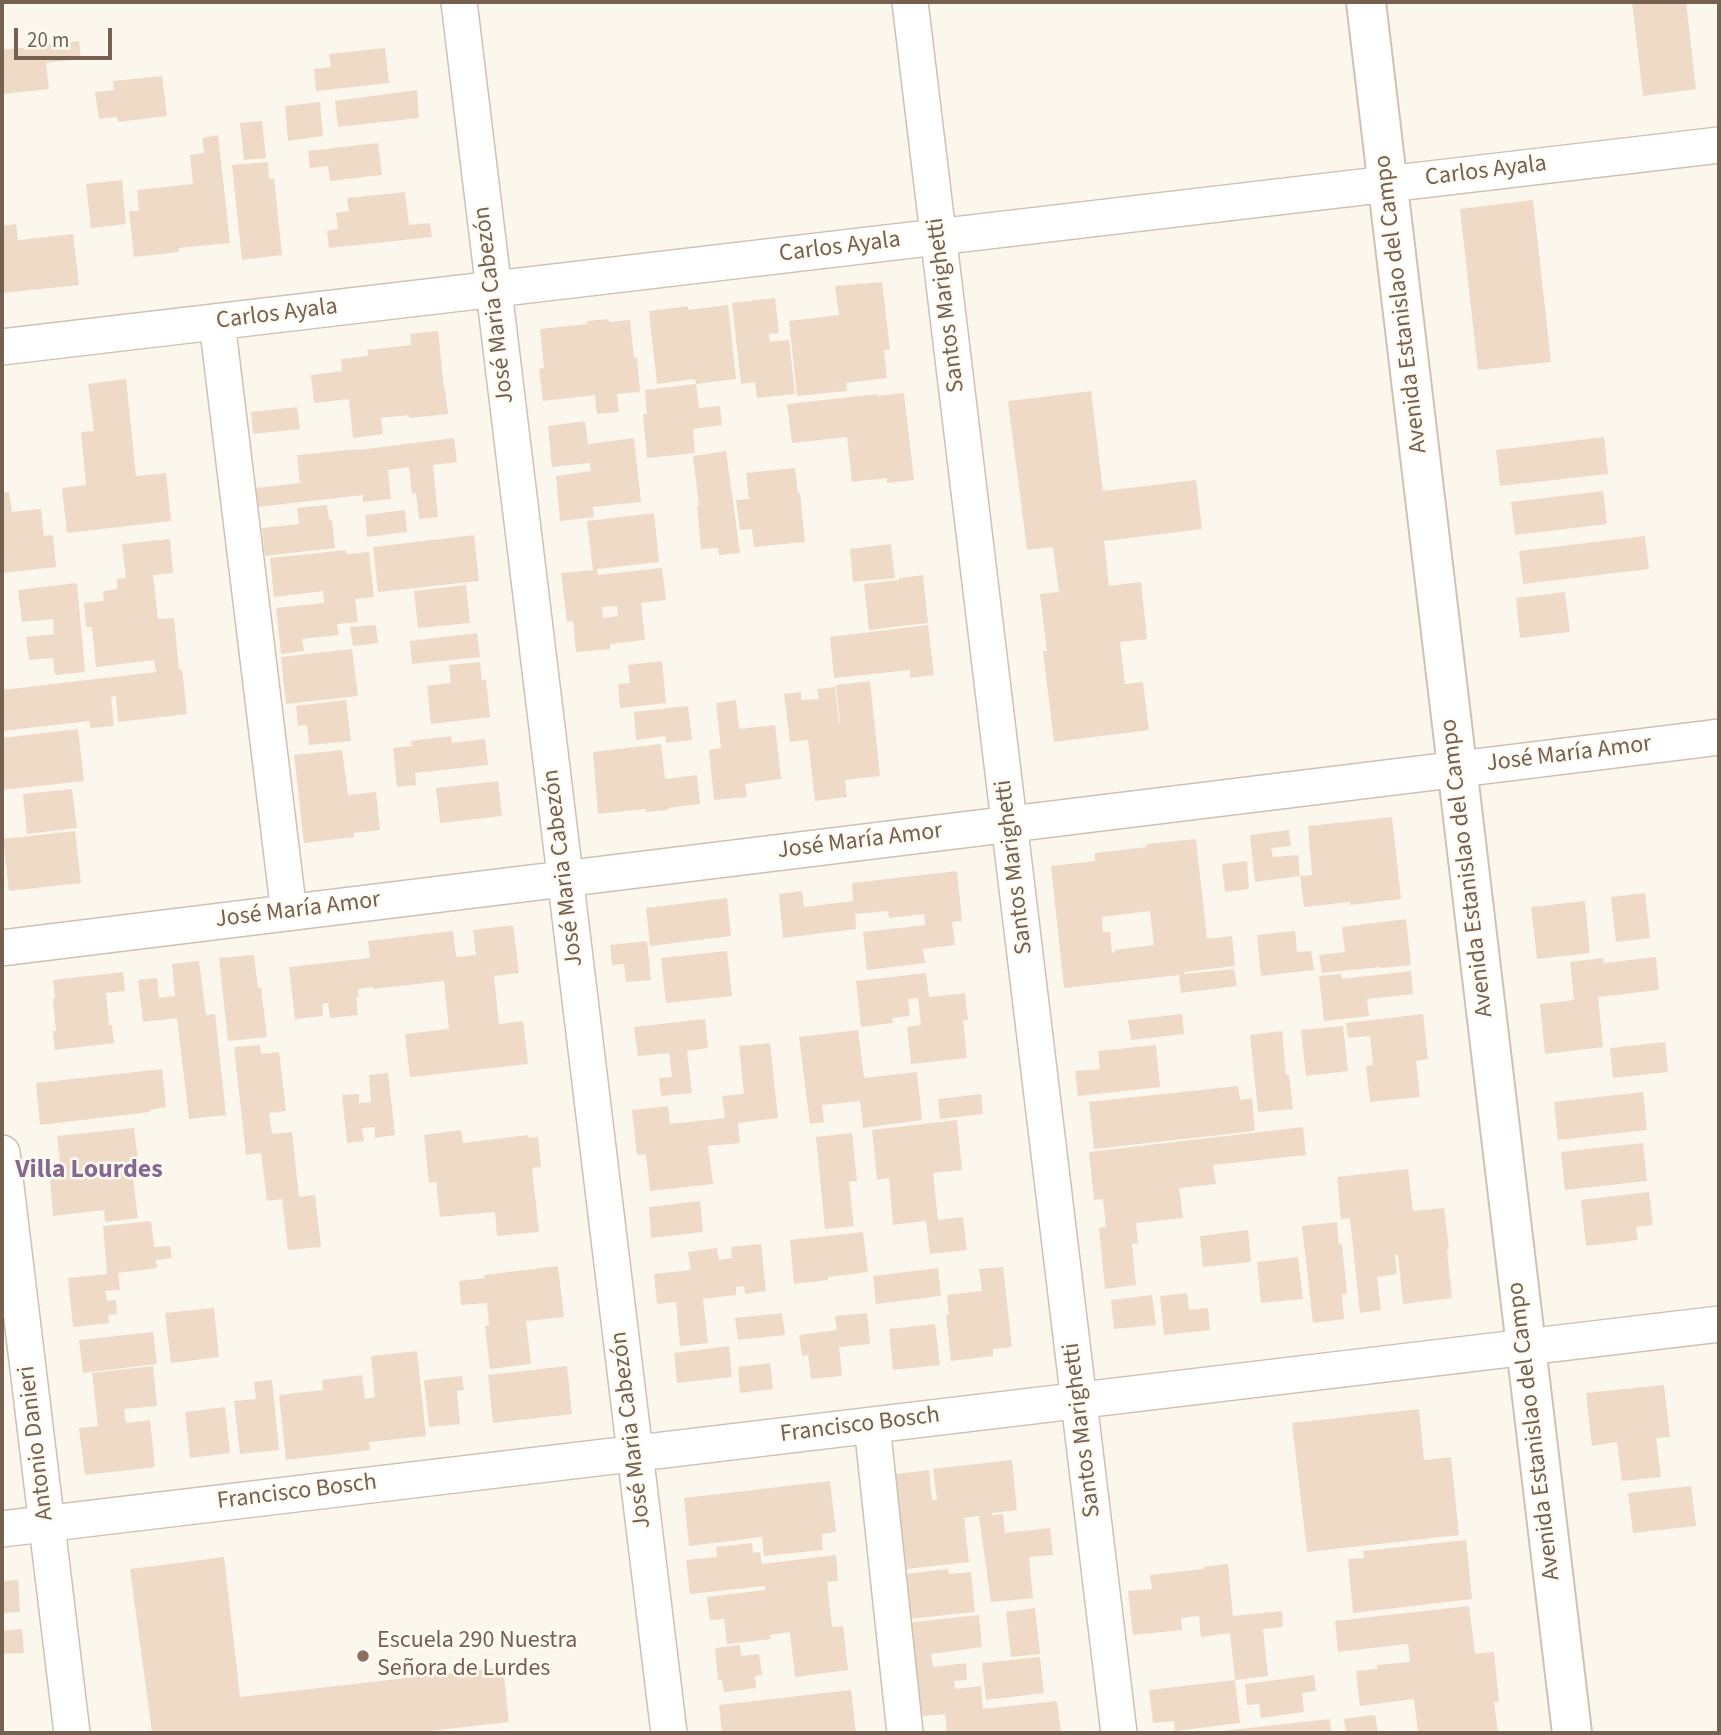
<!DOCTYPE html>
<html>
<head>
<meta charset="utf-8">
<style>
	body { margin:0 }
	#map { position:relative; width:1721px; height:1735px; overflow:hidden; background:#fbf7ed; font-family:"Source Sans 3",sans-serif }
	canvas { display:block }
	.frame { position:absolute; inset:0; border:4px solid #766151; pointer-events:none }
	.scale { position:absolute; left:14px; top:28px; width:98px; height:32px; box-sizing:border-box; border:4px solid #766151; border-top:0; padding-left:9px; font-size:21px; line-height:24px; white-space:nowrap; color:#766151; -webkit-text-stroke:5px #fefbf3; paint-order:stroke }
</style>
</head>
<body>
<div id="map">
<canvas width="1721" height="1735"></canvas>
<div class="frame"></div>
<div class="scale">20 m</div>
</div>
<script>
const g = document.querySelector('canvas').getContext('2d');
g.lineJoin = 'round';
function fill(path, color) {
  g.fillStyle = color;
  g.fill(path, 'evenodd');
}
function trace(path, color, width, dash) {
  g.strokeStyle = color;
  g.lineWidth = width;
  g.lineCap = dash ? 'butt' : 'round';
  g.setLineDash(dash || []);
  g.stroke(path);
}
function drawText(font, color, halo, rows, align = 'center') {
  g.font = font + ' "Source Sans 3",sans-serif';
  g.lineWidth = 5;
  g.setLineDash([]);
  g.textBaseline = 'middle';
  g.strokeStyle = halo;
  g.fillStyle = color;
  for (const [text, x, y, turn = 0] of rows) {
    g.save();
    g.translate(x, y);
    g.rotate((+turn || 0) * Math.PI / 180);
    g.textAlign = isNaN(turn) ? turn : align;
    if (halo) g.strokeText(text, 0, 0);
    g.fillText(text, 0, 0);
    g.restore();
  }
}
fill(new Path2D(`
	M1632,2H1686L1696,89L1643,96Z
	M79,41L81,59L46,63L49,89L4,94L3,80H2V50Z
	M385,48L389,83L316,91L314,69L331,67L329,54Z
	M162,76L167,116L118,122L117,117L99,119L95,92L114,90L113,81Z
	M417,90L419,118L338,127L335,101Z
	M320,102L323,136L288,141L285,106Z
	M262,121L266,158L244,160L240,123Z
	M218,135L230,243L179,248V252L134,257L129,211H139L137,190L193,184L190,155L204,153L202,138Z
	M378,143L382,175L330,181L328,166L310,168L308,151Z
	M268,162L269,179L274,178L282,255L242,260L232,165Z
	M122,180L126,224L91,228L86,184Z
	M405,192L409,225L430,223L432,237L329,248L327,231L338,229L336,213L349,211L347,198Z
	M1533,200L1551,362L1478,370L1460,209Z
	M16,224L18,240L73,234L79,285L2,293V226Z
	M882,282L890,350H884L887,378L846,383L847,391L797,396L789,321L839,315L835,286Z
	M775,298L779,333L769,334L770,342L789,340L795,394L757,398L755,382L741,384L732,303Z
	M728,305L736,379L696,384L695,379L657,384L649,311L688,306V310Z
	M609,319V322L630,320L634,358L637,357L640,392L617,394L619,412L597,414L595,395L543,401L539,369L544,368L540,329L587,324V321Z
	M438,331L444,389H445L448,414L409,418V415L381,418L383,434L353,438L349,399L314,403L311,375L342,371L341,359L368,356L367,350L411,345L410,334Z
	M126,379L136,476L166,473L171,521L67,533L62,488L86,485L81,432L94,431L88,384Z
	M696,384L699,408L720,406L722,425L693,429L695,453L647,458L643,414H647L645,390Z
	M1091,391L1103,491L1196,480L1202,529L1104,541L1109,586L1141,582L1147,639L1120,642L1125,684L1143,682L1149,730L1054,742L1043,651H1047L1040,594L1059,592L1053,547L1027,550L1008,401Z
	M904,393L914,480L887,483V478L852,482L847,437L792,443L787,404L878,394V396Z
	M297,407L300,429L253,434L251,412Z
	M585,421L588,444L634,438L641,502L593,507L594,517L560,521L556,476L591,471L590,463L552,467L548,426Z
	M1604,437L1608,474L1500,486L1496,450Z
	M454,438L457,462L433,465L438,517L419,519L416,493L412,494L409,467L388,470L391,499L363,502V495L258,507L256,488L300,483L297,455L358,449V450Z
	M726,451L740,553L719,555L718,548L701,549L697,506L699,505L693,456Z
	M795,468L798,493H800L805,542L754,547L752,529L740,530L736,500L749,499L746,473Z
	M1603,491L1607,524L1515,535L1511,502Z
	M9,492L12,512L41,509L44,536L53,535L56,567L2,573V493Z
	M327,505L329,520H332L335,548L265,556L262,528L299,524L297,508Z
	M405,510L407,532L367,537L365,515Z
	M654,513L659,562L597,569L598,575L662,568L666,600L641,603L645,640L610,644V649L576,652L573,621L567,622L561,573L593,570L587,521ZM617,606L618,616L603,618L602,607Z
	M474,535L479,581L378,592L373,547Z
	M1645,536L1649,569L1523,584L1519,551Z
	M170,539L173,573L153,575L158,619L174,618L179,670L182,669L187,714L118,722L116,696L111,697L114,726L91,728L89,721L2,731V690L156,672L154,660L96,667L92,627H86L84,603L104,601L103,591L117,589V579L126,578L122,544Z
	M891,544L895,578L853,582L850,549Z
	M346,550L347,554L369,552L374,597L355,599L358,622L337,624L339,635L302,639L304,651L281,654L276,608L324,603L323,591L274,597L270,558Z
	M923,575L928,623L869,630L864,584L899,580V578Z
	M77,583L85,672L55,675L53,658L29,660L26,637L54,634L53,619L22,622L18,590Z
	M466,585L470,623L418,628L414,591Z
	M1565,592L1570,632L1520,638L1516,598Z
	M376,625L378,643L353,646L350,627Z
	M928,625L934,675L910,678V670L834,678L830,637Z
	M477,633L480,657L412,664L410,641Z
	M352,649L358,696L286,704L281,657Z
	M662,661L666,703L620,708L618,684L630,683L628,665Z
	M480,662L482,680L486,679L490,717L431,724L427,686L451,683L449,665Z
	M870,681L880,776L845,780L847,797L815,801L808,740L790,742L784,694L801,692V700L819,699L817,689L835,687L839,723H840L836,685Z
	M346,700L351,741L309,745L307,725L298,726L296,706Z
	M736,700L739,729L775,725L781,779L745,784L747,797L714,800L709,750L721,748L716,703Z
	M688,706L692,740L666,743L665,736L636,740L634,712Z
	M78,729L84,781L2,790V738Z
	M451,736L452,743L485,739L488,765L415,773L416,785L397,787L393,748L412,746L411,741Z
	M661,744L665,779L697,775L700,804L668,808V810L646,812V809L598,814L593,752Z
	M342,750L348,795L376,792L380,830L354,833V837L304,843L294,755Z
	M498,781L502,816L440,823L436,788Z
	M72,789L77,828L27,834L23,794Z
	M1392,817L1401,899L1350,905V902L1304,907L1300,876L1312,875L1308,826Z
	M1289,830L1291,846L1271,848L1273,857L1298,855L1300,876L1255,882L1250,835Z
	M75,831L81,883L9,891L3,839Z
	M1196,839L1207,939L1232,936L1235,966L1184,972V974L1234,969L1237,986L1181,993L1179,975L1064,988L1051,866L1095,861V853L1147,847V844ZM1150,911L1154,945L1115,950V952L1112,953L1110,932H1103L1102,917Z
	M1247,861L1249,889L1225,892L1222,864Z
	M957,871L962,921L952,922L955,945L923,949L925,963L867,970L863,932L925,925L924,914L889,918L888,911L855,914L856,929L783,938L779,894L802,891L804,907L853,901L852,883Z
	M1645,893L1650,938L1616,942L1611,897Z
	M727,898L731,936L650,946L646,908Z
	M1585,901L1590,953L1537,959L1531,907Z
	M1406,919L1411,965L1381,968L1380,967L1322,973L1319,955L1345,952L1342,927Z
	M513,925L519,973L494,976L499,1024L523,1021L528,1064L410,1077L405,1034L449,1029L444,981L373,989V987L358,989L359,997L356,998L358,1015L330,1018L328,1003L322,1004L323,1016L295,1019L289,967L370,958L368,941L453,931L456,957L476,955L473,930Z
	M1295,931L1297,952L1311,951L1314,970L1261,976L1257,935Z
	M647,941L651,980L626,982L624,964L612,965L610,945Z
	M727,951L732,996L666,1003L661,958Z
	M254,955L258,988H261L267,1037L228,1041L219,958Z
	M1656,957L1659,990L1598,997L1603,1047L1545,1054L1540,1004L1574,1000L1570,962L1603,958L1604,963Z
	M199,961L206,1015L215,1014L226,1115L189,1119L177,1018L143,1022L138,980L157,978L159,998L175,996L172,964Z
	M1411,971L1413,994L1367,999L1369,1016L1324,1021L1319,976L1341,974L1342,979Z
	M123,972L125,991L106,993L109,1025H112L114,1043L55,1050L53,1031H56L53,999L55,998L53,980Z
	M926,973L929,997L965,993L968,1020H963L967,1058L911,1064L907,1027L921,1025L918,998L908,999L910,1016L892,1018L893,1023L861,1027L856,981Z
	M1182,1014L1184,1034L1131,1040L1128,1020Z
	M1423,1014L1428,1059L1416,1061L1420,1097L1370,1102L1366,1066L1373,1065L1370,1036L1348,1038L1346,1023Z
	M705,1019L708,1048L687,1051L692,1093L661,1096L659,1078L672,1077L669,1053L638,1056L634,1027Z
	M1343,1026L1348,1071L1306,1076L1301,1030Z
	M858,1030L864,1078L917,1072L922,1120L863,1128L860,1101L822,1105L824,1122L810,1124L799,1037Z
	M1282,1031L1286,1075H1289L1293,1109L1258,1112L1250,1035Z
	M1665,1042L1668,1072L1613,1078L1610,1048Z
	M770,1043L778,1118L738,1123L740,1143L708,1146L713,1184L650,1191L646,1154L637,1155L632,1110L668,1106L670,1124L725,1118L722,1096L744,1094L739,1046Z
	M260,1045L261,1054L279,1052L286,1111L269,1113L272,1134L292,1132L299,1197L315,1195L321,1247L288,1250L282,1199L267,1201L261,1153L246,1155L234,1047Z
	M1156,1045L1160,1087L1078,1096L1075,1071L1100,1069L1098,1051Z
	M162,1069L166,1107L150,1110V1112L40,1125L36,1083Z
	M388,1073L395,1135L375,1138V1127L362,1128L364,1141L347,1143L342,1095L359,1094V1103L371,1102L369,1075Z
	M1238,1086L1240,1100L1252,1098L1255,1131L1094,1149L1089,1102Z
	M1643,1092L1647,1130L1558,1140L1554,1102Z
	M981,1094L983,1114L940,1119L938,1099Z
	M957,1120L962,1170L933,1173L938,1220L963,1217L967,1250L930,1254L926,1221L893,1225L889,1178L877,1180L872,1130Z
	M1303,1127L1306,1155L1213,1165L1216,1184L1179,1188L1183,1218L1136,1223L1138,1243L1132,1244L1136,1285L1105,1289L1099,1228L1106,1227L1103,1199L1094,1200L1089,1152Z
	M134,1128L139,1169L132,1170L138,1218L105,1222L104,1210L53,1216L50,1179L62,1178L57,1136Z
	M461,1130L463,1143L528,1135L529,1138L538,1137L541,1167L532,1168L539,1232L497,1236L495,1212L440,1217L436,1182L429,1183L424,1135Z
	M852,1133L857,1181L849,1182L854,1226L825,1229L816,1137Z
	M1643,1143L1647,1181L1565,1190L1561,1152Z
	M1408,1169L1413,1211L1444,1208L1449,1249L1447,1250L1452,1298L1403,1304L1398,1255H1395L1397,1274L1377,1277L1381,1310L1360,1313L1350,1218L1341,1219L1337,1177Z
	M1649,1192L1653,1225L1636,1227L1638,1240L1586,1246L1581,1200Z
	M700,1201L703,1232L651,1238L649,1207Z
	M151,1221L154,1247L170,1246L172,1258L156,1260L157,1268L118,1273L120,1290L105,1291L107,1301L116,1300L117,1314L108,1315L109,1323L73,1327L68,1278L107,1274L103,1226Z
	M1337,1222L1339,1245L1342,1244L1347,1294H1342L1344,1319L1313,1323L1302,1226Z
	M1248,1230L1251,1262L1203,1267L1200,1236Z
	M863,1232L868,1272L828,1277V1280L794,1284L790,1240Z
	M761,1244L766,1291L745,1294L744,1286L736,1287V1295L703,1299L708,1343L680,1346L676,1302L657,1304L654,1274L691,1270L688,1252L717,1248L719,1260L732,1258L731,1247Z
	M1298,1257L1303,1299L1261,1303L1257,1262Z
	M558,1266L564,1317L526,1321L531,1364L490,1369L485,1326L489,1325L487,1303L461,1305L459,1281L485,1278L484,1275Z
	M1003,1267L1012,1347L993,1349V1356L951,1361L946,1315H949L947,1295L982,1291L979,1269Z
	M938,1268L941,1296L876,1304L873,1276Z
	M1187,1293L1189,1310L1208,1308L1210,1330L1164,1335L1160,1296Z
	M1152,1295L1156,1325L1114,1329L1111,1300Z
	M214,1308L219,1357L171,1363L165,1313Z
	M782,1313L785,1335L738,1340L735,1318Z
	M867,1313L870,1344L839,1347L842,1376L811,1379L808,1355L802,1356L799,1335L837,1330L835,1316Z
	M935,1324L940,1365L893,1370L889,1329Z
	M153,1332L157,1364L83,1373L79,1340Z
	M729,1346L732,1377L677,1383L674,1353Z
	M417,1351L426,1436L369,1442L370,1450L286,1460L279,1395L323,1390L322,1380L362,1375L365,1399L375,1397L371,1356Z
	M770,1363L773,1389L740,1393L738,1367Z
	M153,1366L157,1406L124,1409L126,1423L150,1420L155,1467L85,1475L79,1428L98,1426L92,1373Z
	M567,1366L572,1414L493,1423L488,1375Z
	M462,1376L464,1390L457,1391L460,1424L429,1427L424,1380Z
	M272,1380L279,1450L240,1454L234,1401L256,1399L254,1382Z
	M1664,1385L1670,1437L1656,1438L1661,1477L1622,1481L1617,1442L1592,1446L1586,1393Z
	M225,1407L230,1453L190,1458L185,1412Z
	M1419,1409L1424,1460L1451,1457L1459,1535L1307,1552L1292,1423Z
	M1012,1460L1017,1510L992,1513V1515L1003,1514L1005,1533L1050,1528L1053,1555L1029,1557L1033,1598L991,1602L979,1516L964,1518L969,1562L897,1570L888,1475L929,1470L932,1500H937L933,1469Z
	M830,1481L836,1532L822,1534L823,1550L764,1556L762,1537L689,1546L684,1498Z
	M1691,1486L1696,1526L1633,1533L1628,1493Z
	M1466,1540L1472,1599L1353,1613L1348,1559L1364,1558L1363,1551Z
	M752,1543L753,1553L760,1552L762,1564L836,1555L838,1581L827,1582L832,1627L843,1626L848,1670L795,1677L790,1632L770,1635L771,1639L727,1644L724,1619L710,1620L707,1597L765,1590V1586L690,1594L686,1560L717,1557L716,1547Z
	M224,1557L240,1697L503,1667L509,1722L411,1733H152L130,1569Z
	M1228,1564L1233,1616L1282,1611L1283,1627L1263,1629L1268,1676L1235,1680L1240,1723L1175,1731L1174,1721L1153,1723L1149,1690L1235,1680L1230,1633L1201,1637L1199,1616L1181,1618L1182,1630L1133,1635L1128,1591L1152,1589L1150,1575L1204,1569V1567Z
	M948,1569L949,1574L971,1572L975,1612L909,1619L905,1574Z
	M18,1580L20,1612L2,1613V1581Z
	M1469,1606L1475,1654L1494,1652L1499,1702H1494L1498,1733H1418L1414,1699L1360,1706L1356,1671L1377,1669V1665L1410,1662L1408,1644L1338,1652L1335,1621Z
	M1035,1608L1040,1654L1011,1657L1006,1612Z
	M979,1615L982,1647L931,1654L933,1667L966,1663L967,1680L954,1681L955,1689L981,1686L983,1709L1057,1701L1061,1733H947L945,1714L915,1717L905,1623Z
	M22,1629L24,1653L2,1654V1631Z
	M740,1645L741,1656L759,1654L762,1675L755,1676L756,1688L724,1692L722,1680H718L715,1648Z
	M1040,1657L1044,1693L986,1700L982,1663Z
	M1314,1675L1316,1691L1302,1693L1304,1712L1261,1718L1259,1704L1247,1705L1245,1684Z
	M851,1690L856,1733H722L719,1705Z
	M1375,1715L1378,1733H1346L1344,1719Z
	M1330,1719L1331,1733H1222V1731Z`), '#efdac7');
const street = new Path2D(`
	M459,2L669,1733
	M910,2L1119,1733
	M217,322L289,913
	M2,347L1719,145
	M2,948L1719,737
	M2,1153L72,1733
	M872,1425L905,1733
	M2,1529L1719,1324`);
const secondary = new Path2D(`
	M1366,2L1572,1733`);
trace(street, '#cdc1b3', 38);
trace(secondary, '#d0c2b1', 42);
trace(street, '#fff', 35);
trace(secondary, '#fff', 38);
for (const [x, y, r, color] of [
	[363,1656,7,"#8d6e63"]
]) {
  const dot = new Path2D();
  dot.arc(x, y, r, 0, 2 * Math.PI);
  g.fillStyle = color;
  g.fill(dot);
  trace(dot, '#fefbf3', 2.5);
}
drawText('24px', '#766151', '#fefbf3', [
	["Carlos Ayala",1486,172,-7],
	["Carlos Ayala",840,248,-7],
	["Avenida Estanislao del Campo",1402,304,-97],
	["José Maria Cabezón",495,305,-97],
	["Santos Marighetti",947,305,-97],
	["Carlos Ayala",277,315,-7],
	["José María Amor",1569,755,-7],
	["José María Amor",860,842,-7],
	["Santos Marighetti",1015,867,-97],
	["José Maria Cabezón",564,868,-97],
	["Avenida Estanislao del Campo",1468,868,-97],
	["José María Amor",298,911,-7],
	["Francisco Bosch",860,1426,-7],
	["José Maria Cabezón",632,1430,-97],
	["Santos Marighetti",1083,1430,-97],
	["Avenida Estanislao del Campo",1535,1431,-97],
	["Antonio Danieri",37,1443,-97],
	["Francisco Bosch",297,1493,-7]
]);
drawText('24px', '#785e54', '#fefbf3', [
	["Escuela 290 Nuestra",377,1642],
	["Señora de Lurdes",377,1670]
], 'left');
drawText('bold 26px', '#876990', '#fefbf3', [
	["Villa Lourdes",89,1171]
]);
</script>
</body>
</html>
